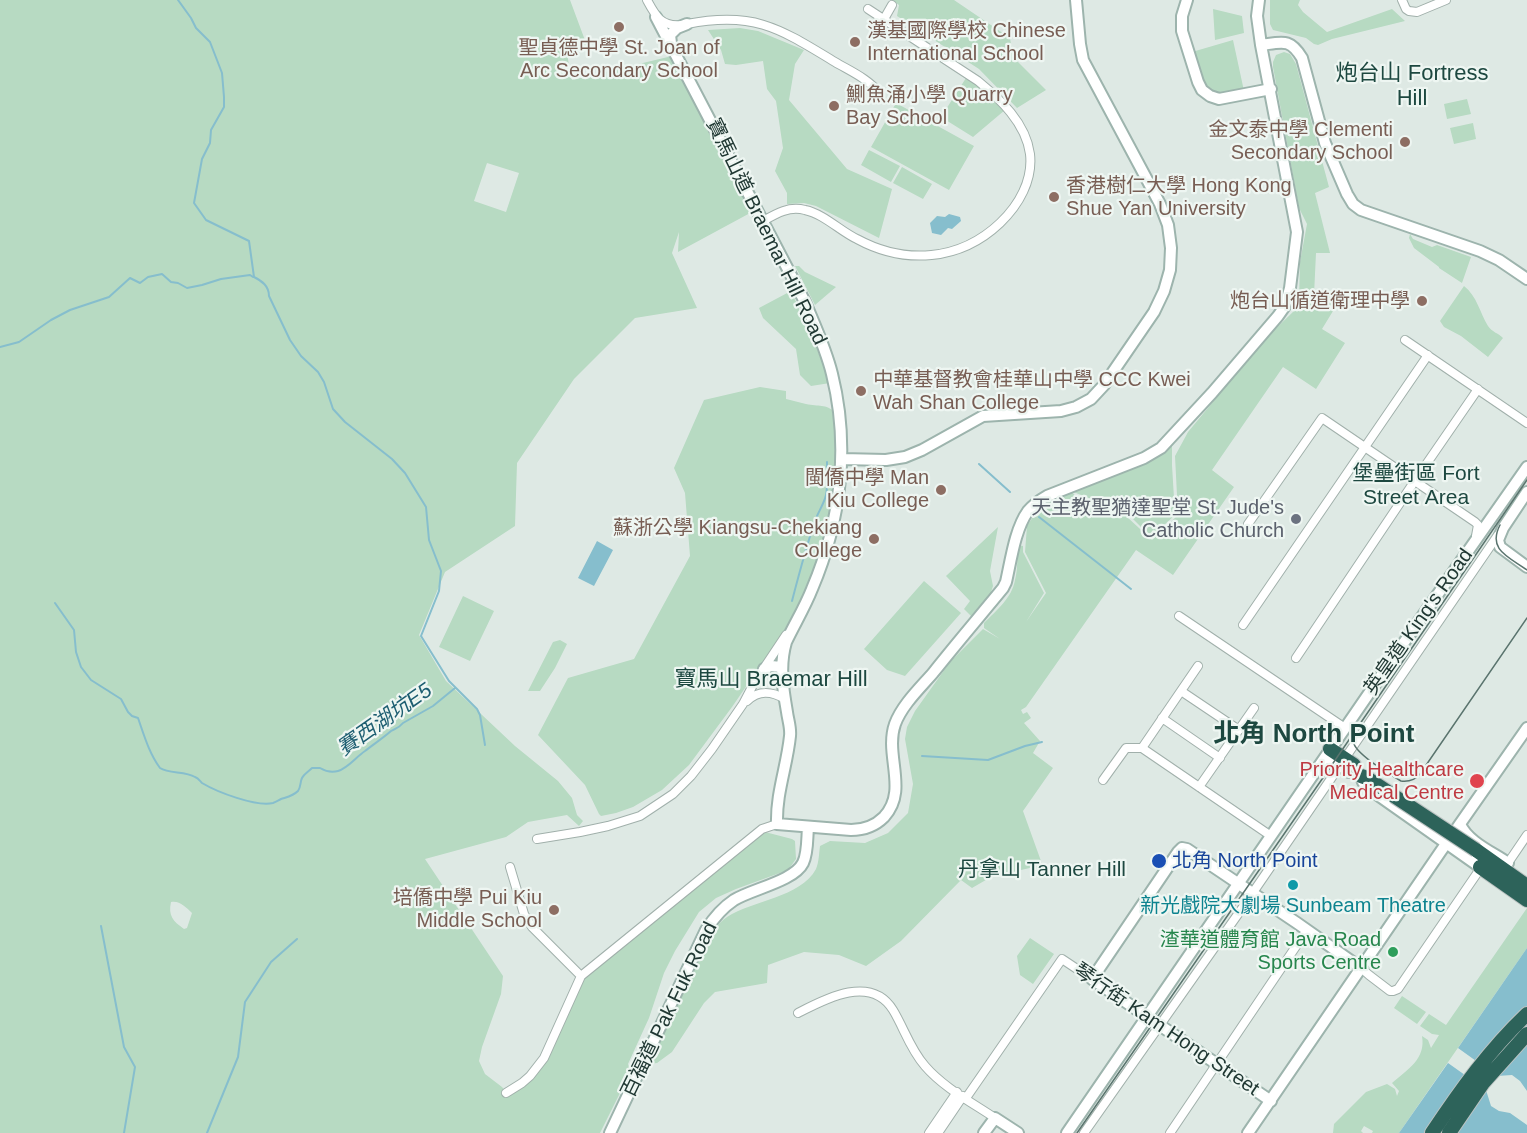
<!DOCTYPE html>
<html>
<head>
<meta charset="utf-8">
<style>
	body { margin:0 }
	canvas { display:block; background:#dee9e4 }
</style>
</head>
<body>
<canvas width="1527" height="1133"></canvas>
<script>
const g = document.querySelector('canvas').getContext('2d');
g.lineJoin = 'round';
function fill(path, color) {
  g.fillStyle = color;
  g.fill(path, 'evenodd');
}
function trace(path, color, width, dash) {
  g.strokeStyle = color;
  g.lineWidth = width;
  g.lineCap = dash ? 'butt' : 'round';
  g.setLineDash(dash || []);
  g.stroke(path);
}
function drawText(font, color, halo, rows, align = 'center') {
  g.font = font + ' Arial,"Noto Sans TC",sans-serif';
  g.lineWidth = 4.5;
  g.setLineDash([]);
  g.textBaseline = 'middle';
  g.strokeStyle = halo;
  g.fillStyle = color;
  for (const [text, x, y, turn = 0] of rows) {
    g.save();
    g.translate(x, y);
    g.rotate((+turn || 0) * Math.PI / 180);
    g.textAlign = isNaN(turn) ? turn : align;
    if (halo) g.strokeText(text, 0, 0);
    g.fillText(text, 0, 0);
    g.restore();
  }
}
fill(new Path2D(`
	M0,0H570L589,51L566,49L572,80L672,56L752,212L678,252L679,232L672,253L697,308L635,318L574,379L517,463L515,526L445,572L419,635L446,681L515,746L558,781L572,798L577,815L583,821L579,826L567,815L528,822L506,837L425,859L503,976L501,994L482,1047L479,1061L485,1074L502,1087L510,1096L521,1088L534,1074L584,978L723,864L765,832L792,839L795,841L796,859L788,870L736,889L716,898L699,912L675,951L664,973L649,1018L628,1064L631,1071L600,1133H0ZM487,163L519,173L506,212L474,201ZM171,902C179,900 186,907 192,913L187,928L184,929C173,921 168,916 171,902Z
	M892,0H954L1010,38L1013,57L1046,90L1017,108L979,69L897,16L899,5Z
	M1270,0H1300L1298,5L1303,12L1327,32L1392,9L1405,21L1332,39L1318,45L1314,44L1306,38L1273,30L1270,24Z
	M1213,9L1242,16L1244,33L1215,40Z
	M740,28L758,31L804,50L795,64L789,100L847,169L892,189L879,238L816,206L804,203L787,204V193L775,171L783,148L776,101L767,89L763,61L736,65L725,64L721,50L708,30Z
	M1233,40L1244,91C1205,100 1202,85 1192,52Z
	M1284,52L1290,54L1296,64L1329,187L1315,193L1330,253H1316L1314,295L1341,298L1322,329L1345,343L1316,389L1283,367L1212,470L1234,487L1173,575L1136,550L1026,707L1021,710L1023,714L1027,712L1031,718L1024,723L1040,741L1033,753L1053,768L1023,811L1046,875L1034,867L991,877L972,888L961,880L901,941L866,966L839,955L804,952L768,965L767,983L715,992L704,1003L672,1052L657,1063L650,1064L706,942C711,933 718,923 727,917C753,900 800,898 816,869C819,862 819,853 820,846L830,841L865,843L888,833L908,813L913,784L905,739L907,727L915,711L950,662L983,629L1000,639L984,628V623C996,611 1012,598 1015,580C1018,569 1017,556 1018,545L1023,546V552L1044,593L1026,622L1046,593L1025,552L1027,526L1042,503L1172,440V465L1175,515L1151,537L1127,513L1071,491L1089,511L1126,516L1152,540L1178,515L1175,456L1188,432L1266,338L1294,311L1299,301L1300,262L1307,224L1299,208L1273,67V62L1276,55Z
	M966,78L986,92L1005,110L973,137L941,117Z
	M1467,99L1471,114L1447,119L1444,104Z
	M896,103L974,146L949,190L871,147Z
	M1473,123L1476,139L1454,144L1450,128Z
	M869,150L900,166L891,182L861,165Z
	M902,167L932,184L923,199L893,183Z
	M1410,234L1413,239L1432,247L1437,245L1471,257L1462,283L1439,268V267L1414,248L1409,238Z
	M795,266H799L805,272L836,287L815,305Z
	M1464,286C1477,296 1480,313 1488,326C1492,332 1498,333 1503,338L1488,357L1461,336L1444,327L1440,321Z
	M791,291L814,341L830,383L811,386L800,375L796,349L763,318L759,308Z
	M760,387L786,391V399C793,401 799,402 806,404C819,407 825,403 836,413V494L831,505L829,518V535L810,587L789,624L732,707L689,765L662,790L633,807L616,813L601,816L599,814L585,785L538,735L568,678L634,659L690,556L685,493L674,468L704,400Z
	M998,527L990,571L993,586L990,595L972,617L964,609L970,601L946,576Z
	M924,581L961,613L905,676L887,670L864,649Z
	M463,596L494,611L470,661L439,647Z
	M560,640L567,644L555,668L540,691H528L553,642Z
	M1527,908V948L1399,1133H1372L1373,1131L1364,1126L1361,1131L1363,1133H1333L1334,1124L1366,1092L1387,1084L1395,1089L1397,1096L1399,1091L1392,1083C1408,1069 1426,1059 1422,1036L1428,1040L1431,1048L1439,1035L1432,1034L1420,1026L1429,1014L1446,1025Z
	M1030,938L1054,954L1033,984L1020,975L1017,956Z
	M1402,996L1426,1012L1417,1024L1394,1008Z`), '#b7dac2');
fill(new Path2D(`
	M949,214L960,217L961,221L952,229L948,228L941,235L932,233L930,223L937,216L945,217Z
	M597,541L613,550L594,586L578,578Z
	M1527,948V1091L1520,1081L1512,1075L1497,1076L1458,1048Z
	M1448,1063L1486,1090L1491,1106L1499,1111L1510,1113L1527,1125V1133H1399Z`), '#86becd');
trace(new Path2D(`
	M178,0L191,18L196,28L210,42L222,73L224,97V107L211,130L210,143L202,159L194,203L206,220L249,241L254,277C262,281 269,286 269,296L290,340L301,356L318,372L324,382L333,409L345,422L392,459L405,473L426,507L429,540L441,571L439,591L421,636L449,681L477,709L480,715L485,745
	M0,347L19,342L51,320L70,310L109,297L130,278L140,283L148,277L162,274L171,282L178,283L187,288L202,285L221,279L250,275L253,277
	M979,464L1010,492
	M1039,517L1131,589
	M792,601C799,574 806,547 815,521C818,512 824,504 826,495C828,485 827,473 827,462
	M55,603L74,630L76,652L81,667L91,680L121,699L128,712L132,716L138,718C144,735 149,753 160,768C169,774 185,771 195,777C198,778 200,781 202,783C217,792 256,807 273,803C276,802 279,800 281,799C287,797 293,796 298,791C301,787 300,782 302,778C304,774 309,771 312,768H320C325,771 331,773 338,771C348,768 356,757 365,751C374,744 383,738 391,731C396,728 399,728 403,723L433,706L455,688
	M922,756L988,760L1025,746L1042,742
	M101,926L124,1047L135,1067L124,1133
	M207,1133L238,1057L245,1002L271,962L297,939`), '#86becd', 2);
const street = new Path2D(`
	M647,0C655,15 661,27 681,25
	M1402,0L1406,9L1409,11L1417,12L1446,0
	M884,19L892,5
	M687,24C754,11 779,28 835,62C850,71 869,79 880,94
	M763,221C777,213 789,206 805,210C824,214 840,231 857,239C905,265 960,261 1000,223C1019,205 1033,180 1030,154C1026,123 1000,99 978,81L868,9
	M1405,340L1527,423
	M1414,482L1478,389
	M1248,524L1322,418L1475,522L1478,525L1476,536
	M1179,616L1345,728
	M1243,625L1428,355
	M1296,658L1412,485
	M1181,691L1239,730
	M747,701C759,690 771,691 785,699
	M1162,718L1220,758
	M1142,748L1271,836
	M1142,748L1198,666
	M1103,780L1126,748H1142
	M1199,787L1254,708
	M537,839L580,832L608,826L640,816L673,794L691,776L712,749L743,704L754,683L786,635
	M1508,863L1527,835
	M510,867L524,914L532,927L581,976
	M1361,968L1369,975L1390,991H1393L1398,989L1480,869V867
	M798,1013C825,999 871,974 893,1010C904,1028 910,1049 925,1066C943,1087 971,1102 995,1118
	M506,1093L522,1083L530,1076L544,1058L581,976L762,829L777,824
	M966,1098L1062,959L1092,979
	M929,1133L957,1092
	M938,1133L963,1096
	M1084,1133L1243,907L1498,535
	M1170,1133L1307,930`);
const secondary = new Path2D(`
	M1187,0L1182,16V31L1198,82L1202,90L1210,96L1219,99L1271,89
	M656,17L805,302C815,326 826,349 832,374C850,446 841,521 812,589C805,607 794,625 786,642C779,666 783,689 787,712C788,720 791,728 790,736C787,766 776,793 777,824L851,830C864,830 875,826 884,817C909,790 884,755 895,724C902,705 920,688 933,673C956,644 980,616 1003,588L1006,582C1011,560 1015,529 1028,511C1033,505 1040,500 1047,496L1144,458L1161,448L1212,393L1278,316L1285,306L1290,288L1297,232L1261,45L1257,16L1259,0
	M671,43L670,35L677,28L687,24
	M1261,45C1283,42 1290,38 1302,58L1325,143L1347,194L1353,204L1361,210L1480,251L1499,260L1527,279
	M842,459L886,460L905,457L922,450L983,416L1061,411L1076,407L1091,399L1104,385L1154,312L1164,291L1170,270L1171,248L1168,225L1160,204L1083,60L1080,44L1076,0
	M1527,492L1503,528L1498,540L1500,547L1527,567
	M764,669L771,666L781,667
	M1326,756L1349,772H1355L1361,776L1363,782L1375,793L1480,867
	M1460,824C1468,842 1492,852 1508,863
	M1271,1101L1092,979L1178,852L1182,848L1187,849L1297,923L1361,968
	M610,1133L706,930C713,919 722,908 734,900C752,889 794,881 803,863C808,853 807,838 808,827
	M984,1133L995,1118L1018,1133
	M1067,1133L1398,651L1527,467
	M1248,1133L1441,851L1527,728`);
const highway = new Path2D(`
	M1330,749L1354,765L1355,772
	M1361,776L1367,778L1394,796
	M1476,850L1527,886
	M1480,867L1527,900
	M1432,1133C1460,1091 1490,1049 1527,1014
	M1449,1133L1483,1083L1527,1034`);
trace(street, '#a1b0ab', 10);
trace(secondary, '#9db4ad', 14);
trace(highway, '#bcc3c2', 16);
trace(street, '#fff', 8);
trace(secondary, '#fff', 10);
trace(highway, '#2d635a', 14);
trace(new Path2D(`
	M1500,525C1487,550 1509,557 1527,570
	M1355,729C1354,734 1353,739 1354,744C1358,755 1390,775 1401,781C1409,782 1415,780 1420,774L1527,618
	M1077,1133L1327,772L1527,480`), '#5a746e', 1.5);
const highwayBridge = new Path2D(`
	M1394,796L1476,850`);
trace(highwayBridge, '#bcc3c2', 16, []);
trace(highwayBridge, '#2d635a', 14);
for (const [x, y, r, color] of [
	[619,27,6,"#8d6e63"],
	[855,42,6,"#8d6e63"],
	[834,106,6,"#8d6e63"],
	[1405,142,6,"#8d6e63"],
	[1054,197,6,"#8d6e63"],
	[1422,301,6,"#8d6e63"],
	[861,391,6,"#8d6e63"],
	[941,490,6,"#8d6e63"],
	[1296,519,6,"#6b7280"],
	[874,539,6,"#8d6e63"],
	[1477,781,8,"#e0444e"],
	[1159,861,8,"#1a4fb4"],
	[1293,885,6,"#0f9aa8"],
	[554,910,6,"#8d6e63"],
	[1393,952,6,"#2e9e5b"]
]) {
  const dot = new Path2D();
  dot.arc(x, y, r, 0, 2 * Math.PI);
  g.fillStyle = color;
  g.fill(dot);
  trace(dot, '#eef6f2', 2);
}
drawText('20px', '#785e54', '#eef6f2', [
	["漢基國際學校 Chinese",867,31,"left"],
	["International School",867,54,"left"],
	["聖貞德中學 St. Joan of",619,48,"center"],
	["Arc Secondary School",619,71,"center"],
	["鰂魚涌小學 Quarry",846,95,"left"],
	["Bay School",846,118,"left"],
	["金文泰中學 Clementi",1393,130],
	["Secondary School",1393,153],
	["香港樹仁大學 Hong Kong",1066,186,"left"],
	["Shue Yan University",1066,209,"left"],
	["炮台山循道衛理中學",1410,301],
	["中華基督教會桂華山中學 CCC Kwei",873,380,"left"],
	["Wah Shan College",873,403,"left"],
	["閩僑中學 Man",929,478],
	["Kiu College",929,501],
	["蘇浙公學 Kiangsu-Chekiang",862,528],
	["College",862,551],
	["培僑中學 Pui Kiu",542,898],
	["Middle School",542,921]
], 'right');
drawText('20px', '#203833', '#eef6f2', [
	["寶馬山道 Braemar Hill Road",766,232,64],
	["英皇道 King's Road",1419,622,-55],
	["百福道 Pak Fuk Road",670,1010,-64],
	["琴行街 Kam Hong Street",1166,1030,34]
]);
drawText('20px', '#5b616d', '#eef6f2', [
	["天主教聖猶達聖堂 St. Jude's",1284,508],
	["Catholic Church",1284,531]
], 'right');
drawText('20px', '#be3a42', '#eef6f2', [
	["Priority Healthcare",1464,770],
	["Medical Centre",1464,793]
], 'right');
drawText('20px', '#164399', '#eef6f2', [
	["北角 North Point",1172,861]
], 'left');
drawText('20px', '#0d838f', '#eef6f2', [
	["新光戲院大劇場 Sunbeam Theatre",1293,906]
]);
drawText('20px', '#27864d', '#eef6f2', [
	["渣華道體育館 Java Road",1381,940],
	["Sports Centre",1381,963]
], 'right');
drawText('21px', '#1d4840', '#eef6f2', [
	["堡壘街區 Fort",1416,474],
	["Street Area",1416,498],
	["丹拿山 Tanner Hill",1042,870]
]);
drawText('italic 21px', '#1d5e71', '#eef6f2', [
	["賽西湖坑E5",385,720,-35]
]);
drawText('22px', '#1d4840', '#eef6f2', [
	["炮台山 Fortress",1412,74],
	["Hill",1412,99],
	["寶馬山 Braemar Hill",771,680]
]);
drawText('bold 26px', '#1d4840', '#eef6f2', [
	["北角 North Point",1314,735]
]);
</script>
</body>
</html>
